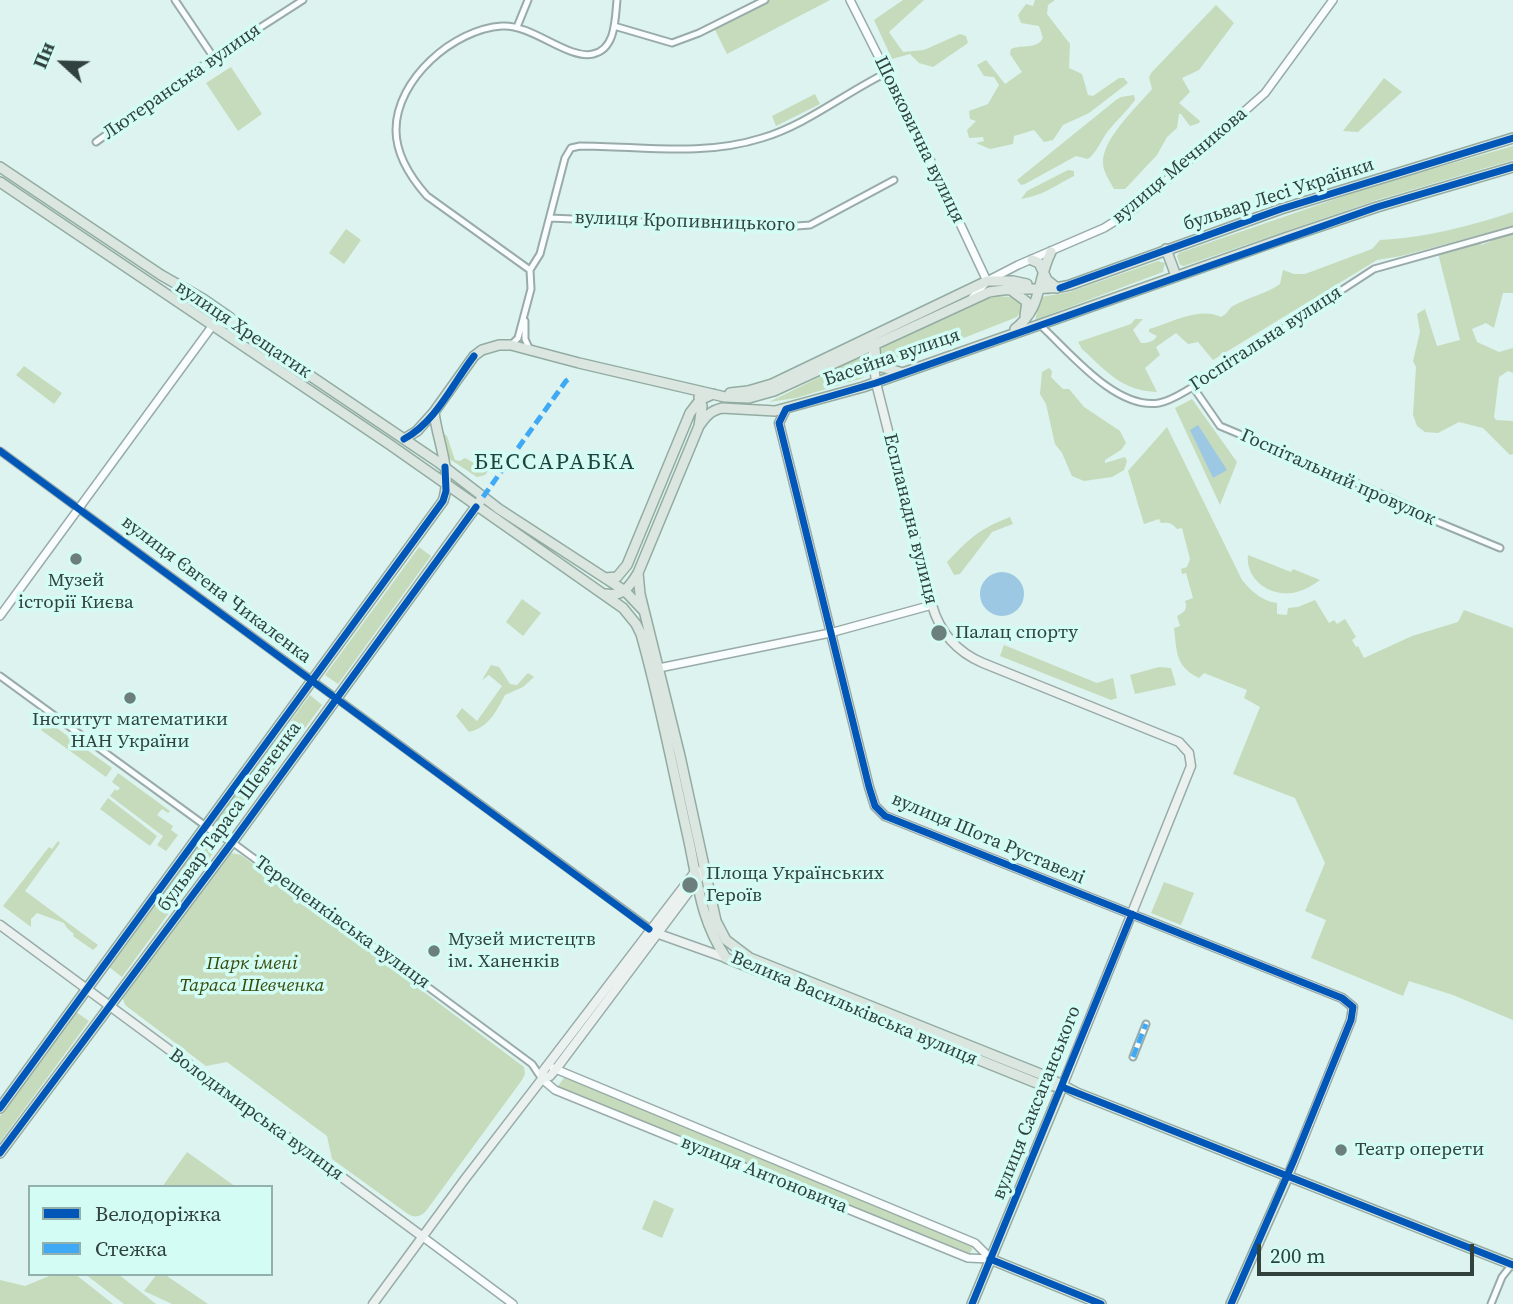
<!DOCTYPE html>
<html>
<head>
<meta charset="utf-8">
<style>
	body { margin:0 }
	#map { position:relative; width:1513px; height:1304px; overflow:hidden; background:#dcf3ef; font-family:"Source Serif 4",serif }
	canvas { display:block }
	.legend { position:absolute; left:28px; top:1185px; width:245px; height:91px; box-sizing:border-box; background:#d3fcf5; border:2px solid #92b1ac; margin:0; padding:9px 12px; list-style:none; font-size:21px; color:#30413e }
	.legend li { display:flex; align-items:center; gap:14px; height:35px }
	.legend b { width:35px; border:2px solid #92b1ac }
	.north { position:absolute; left:28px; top:28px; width:70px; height:70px; -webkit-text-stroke:5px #d3fcf5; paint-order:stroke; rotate:292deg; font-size:19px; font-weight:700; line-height:28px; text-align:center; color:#30413e }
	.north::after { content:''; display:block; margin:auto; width:24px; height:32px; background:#30413e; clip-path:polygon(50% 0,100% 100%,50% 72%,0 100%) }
	.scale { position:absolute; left:1257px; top:1244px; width:217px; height:32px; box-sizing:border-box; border:4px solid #30413e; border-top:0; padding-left:9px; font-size:21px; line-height:24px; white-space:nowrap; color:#30413e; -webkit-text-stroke:5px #d3fcf5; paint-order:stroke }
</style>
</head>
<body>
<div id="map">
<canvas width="1513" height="1304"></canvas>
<ul class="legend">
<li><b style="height:9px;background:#0057b8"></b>Велодоріжка</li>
<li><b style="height:9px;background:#3fa9f5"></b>Стежка</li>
</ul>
<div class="north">Пн</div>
<div class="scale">200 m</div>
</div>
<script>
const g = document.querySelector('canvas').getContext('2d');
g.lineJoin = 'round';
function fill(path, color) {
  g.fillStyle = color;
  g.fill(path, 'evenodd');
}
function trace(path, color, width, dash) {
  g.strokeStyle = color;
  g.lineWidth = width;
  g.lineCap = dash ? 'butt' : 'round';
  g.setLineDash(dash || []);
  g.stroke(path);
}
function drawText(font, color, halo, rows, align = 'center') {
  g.font = font + ' "Source Serif 4",serif';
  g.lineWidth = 7;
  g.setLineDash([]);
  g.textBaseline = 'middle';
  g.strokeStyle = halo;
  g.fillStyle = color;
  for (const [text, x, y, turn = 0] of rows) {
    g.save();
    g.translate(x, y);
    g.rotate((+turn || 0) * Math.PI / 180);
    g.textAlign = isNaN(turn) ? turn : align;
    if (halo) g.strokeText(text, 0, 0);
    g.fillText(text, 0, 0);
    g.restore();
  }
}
fill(new Path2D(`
	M765,0H830L727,54L713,26Z
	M903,0H924L889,32L903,52L924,50L960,34L966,36L968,43L933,67L919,63L910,54L892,59L874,20Z
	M1035,0H1055L1048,5L1047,14L1070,44L1069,68L1082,74L1088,95L1093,96L1119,78H1124L1128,83L1089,113L1063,125L1053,140L1044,142L1034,130L1014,136L1013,144L990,149L976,143L984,141L983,137L969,138L967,130L976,121L970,119L969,111L988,104L999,85L994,77L984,76L977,65L986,60L1005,84L1022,72L1010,54L1011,49C1022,44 1037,50 1043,38L1039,26L1021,23L1018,15L1026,4L1033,6Z
	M1216,5L1234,23L1199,70L1182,78L1190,92L1179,103L1200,121L1199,123L1190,126L1181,114H1179L1177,128L1167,137L1157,155L1125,189H1114C1110,181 1103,172 1103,163C1102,139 1137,107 1152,89L1149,77L1152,72Z
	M231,67L262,114L238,131L206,83Z
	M1384,78L1402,92L1358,132L1343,131Z
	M815,94L820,104L776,126L772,116Z
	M1134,95L1135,100C1127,111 1117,120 1108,131C1101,140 1097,152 1088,159L1076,156L1025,184L1021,185L1017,180L1116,100L1121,97Z
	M1513,146V160L1377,200L1184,266L1180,265L1177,256L1179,253L1376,185Z
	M1068,170L1074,171V176C1052,187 1047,194 1021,199L1027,191Z
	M1513,212V226L1401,256L1377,260L1213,360L1198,342L1188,344L1176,333L1156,347L1160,355L1145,368L1157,392C1122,391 1106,371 1082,349L1078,342L1131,324L1135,319H1143L1133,330L1141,343C1149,343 1153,342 1157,336L1149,332V329C1170,323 1200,306 1221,317C1228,314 1227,310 1233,306C1248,297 1266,294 1280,284L1283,270L1294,274H1305L1372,249L1380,240C1425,238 1470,226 1513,212Z
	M346,229L361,240L344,264L329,253Z
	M1513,232V293H1503L1494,328L1486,323L1472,329L1477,342L1499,352L1513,348V373L1508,371L1499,377L1494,417L1496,420L1513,421V454L1510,455L1483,428L1459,422L1438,433L1425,432L1417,426L1413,415L1416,367L1413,361L1420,332L1417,314L1425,309L1437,346L1460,340L1438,253L1479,241L1481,245L1492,241V238Z
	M1158,261L1165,263L1163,272L1035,320L1041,297L1070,292Z
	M997,296L1013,297L1020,301L1022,309L1017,317L890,367L880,364L879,352L883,347L977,302Z
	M860,357L867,361L868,368L863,378L796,398L769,402Z
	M24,366L62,393L54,404L16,375Z
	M1049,368L1052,371L1051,377L1063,389H1069L1084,407L1120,431L1126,443L1121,450L1105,460V463L1125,457L1127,461L1124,470L1112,477L1084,481L1072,476L1062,453L1055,444L1046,404L1040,394L1042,372Z
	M1192,399L1237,462L1220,505L1175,408Z
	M1167,427L1242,580C1252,592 1262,601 1277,603V614L1287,615L1288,608L1298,607L1315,600L1329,623L1334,620L1337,624L1345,619L1356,637L1352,640L1356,647L1358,646L1364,658L1412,636L1458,622L1464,610L1513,628V1020L1453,995L1409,981L1403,996L1311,958L1326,920L1305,911L1325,863L1295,798L1233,774L1260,707L1244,698L1247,690L1204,673L1199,678C1175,666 1177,652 1174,628L1180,626L1177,616C1185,612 1188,609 1185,601L1193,598L1186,573L1182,574L1181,569L1187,567L1190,559L1182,528L1177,529C1172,523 1169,522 1161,523L1159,519L1144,524L1128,471Z
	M441,432L447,436L455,460L460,461L465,458L474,463L479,457L492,466L485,475L477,477L448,458Z
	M1010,517L1013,524L992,532L960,574L954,575L947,562C970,538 979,529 1010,517Z
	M419,547L431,556L338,684L325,675Z
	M1248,555L1291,572L1293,569L1320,580C1314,584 1307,589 1300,591C1275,600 1245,582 1248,555Z
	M522,599L541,613L523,636L506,622Z
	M1004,645L1097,683L1113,678L1117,698L1111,700L1000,656Z
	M491,665L499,667L510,684L517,685L528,673L534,677L523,687L505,695C496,712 489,727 469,732L456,716L462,708L477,721L502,686L489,675L482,680Z
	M1159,667L1171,668L1176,685L1135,694L1130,675Z
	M310,695L322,705L229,831L216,821Z
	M47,721L112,768L106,777L41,730Z
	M118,773L170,811L168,813L162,809L157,815L173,826L171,830L178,835L166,851L157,845L163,836L110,796L115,789L117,791L120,788L112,782Z
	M108,798L157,836L150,846L100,809Z
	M58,841L60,843L25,891L98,945L93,950L73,936L74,934L67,928L64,923L37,913L31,919V927L3,906L49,847L52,849Z
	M200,843L213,853L122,977L109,967Z
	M231,853L241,855L524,1067L525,1074L522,1080L426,1211C421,1217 414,1218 408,1214L332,1159L327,1136L227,1062L206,1066L125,1005L123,999L125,993L225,857Z
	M1164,882L1194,893L1181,925L1151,913Z
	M76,1012L89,1021L0,1142V1116Z
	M567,1074L975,1243L968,1258L555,1090Z
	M187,1152L236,1187H162Z
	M654,1200L674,1209L662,1238L642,1229Z
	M54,1274H75L113,1304H0V1280L25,1286Z
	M85,1274H118L156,1304H124Z
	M157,1274H164L208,1304H172L144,1291Z`), '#c5dbbc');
fill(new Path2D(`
	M1198,425L1227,470L1213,478L1190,430Z
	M980 594a22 22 0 1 1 44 0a22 22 0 1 1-44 0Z`), '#9dc8e4');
const minor = new Path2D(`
	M175,0L214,58
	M614,26L672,43L699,33L765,0
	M517,27L528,0
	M96,142L222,52L303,0
	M550,218L737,226L783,227L810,225L894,180
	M530,270L427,196C411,178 396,156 396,130C396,79 454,29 502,26C532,24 568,60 593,54C616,49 615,19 617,0
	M525,321V339L529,348
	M1040,325C1069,351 1115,410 1159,403C1171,401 1182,393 1193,387L1374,269L1513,230
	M511,345L518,338L531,289L530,270L540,254L565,158L571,148L580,146C641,146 702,157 762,138C806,125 845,93 886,73
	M1193,387L1220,426L1354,482L1411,507L1423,516L1500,548
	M0,451L653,931
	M0,676L207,827
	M232,842L532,1064L542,1079
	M1133,1057L1146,1024
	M1491,1304L1502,1277L1513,1263`);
const tertiary = new Path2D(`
	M850,0L925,149L987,281
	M972,298L987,281L1018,265L1104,228L1133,210L1265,93L1333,0
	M0,616L213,325L223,323L240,329
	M659,668L830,633L932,605
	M207,827L232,842
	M553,1068L975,1243L990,1258
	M542,1079L555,1090L968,1258L990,1259
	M423,1237L513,1304`);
const secondary = new Path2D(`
	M873,354L876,383L932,605C940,633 957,652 983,663L1179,742L1189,753L1191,766L1062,1087
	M786,409L779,423L869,787L875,806L885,816L1342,998L1353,1007L1351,1020L1288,1176
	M0,925L423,1237
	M656,933L726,958
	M542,1079L550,1076L556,1069L705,870
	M373,1304L465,1179L542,1079L543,1071L695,872L698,871`);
const primary = new Path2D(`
	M0,167L161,275L203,299L229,317L244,331L438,462L499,509L625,591L643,610
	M0,182L389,444L623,608L636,624L641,634C660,701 673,770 688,837C698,882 700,919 726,958L1039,1084L1062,1087
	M1166,249L1176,276
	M1032,260L1039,263L1047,280L1057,288
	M1011,290L1027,302L1025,316
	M1015,329C1043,307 1036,282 1051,252
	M875,349L876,360L881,367L900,372
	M730,393L748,391L772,384L987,281H1013L1027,284
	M699,426C706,416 710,411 722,408L775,411L863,387L1285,238L1377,207L1513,167
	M404,439L417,431L434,412L474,356L482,350L499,345H511L579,363L725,397L749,398L774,391L989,292C1016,286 1044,292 1070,285L1281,209L1513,138
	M638,573L640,594L680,756L716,921L726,940L750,958L1043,1075L1077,1093L1513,1265
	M605,578L617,577L627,565L690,413L700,400L713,394
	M606,594C623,597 630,586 638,573L699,426L702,406L699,397
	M0,1108L443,501C453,473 437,440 434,412
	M0,1153L236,837L483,497
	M990,1259L1101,1304
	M972,1304L1062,1087
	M1231,1304L1288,1176`);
trace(minor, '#99aba8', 9);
trace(tertiary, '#99aba8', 10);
trace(secondary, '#99aba8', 11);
trace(primary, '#93aca2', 12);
trace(minor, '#fafdfd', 5);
trace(tertiary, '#fafdfd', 7);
trace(secondary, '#eaf1ef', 8);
trace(primary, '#dbe6e1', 9);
trace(new Path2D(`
	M483,497L566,381L572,377
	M1133,1057L1146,1024`), '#3fa9f5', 5, [10, 5]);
trace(new Path2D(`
	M1060,288L1281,209L1513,138
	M404,439C436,422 453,383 474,356
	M0,451L649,929
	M1062,1087L1513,1265
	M0,1108L443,501L446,491L445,467
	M0,1153L236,837L476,507
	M990,1259L1101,1304
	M972,1304L1132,914
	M1231,1304L1294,1160L1351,1020L1353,1007L1342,998L885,816L875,806L869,787L779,423L786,409L876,383L1377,207L1513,167`), '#0057b8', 7);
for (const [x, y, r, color] of [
	[76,559,7,"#6c7f7c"],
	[939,633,9,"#6c7f7c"],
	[130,698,7,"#6c7f7c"],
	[690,885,9,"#6c7f7c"],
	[434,951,7,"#6c7f7c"],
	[1341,1150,7,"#6c7f7c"]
]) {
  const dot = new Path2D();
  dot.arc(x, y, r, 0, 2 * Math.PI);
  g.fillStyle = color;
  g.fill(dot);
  trace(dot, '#d3fcf5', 2.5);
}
drawText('19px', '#30413e', '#d3fcf5', [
	["Лютеранська вулиця",182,82,-35],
	["Шовковична вулиця",919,140,64],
	["вулиця Мечникова",1180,166,-40],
	["бульвар Лесі Українки",1279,195,-18],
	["вулиця Кропивницького",685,222,2],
	["вулиця Хрещатик",243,330,34],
	["Госпітальна вулиця",1266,339,-33],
	["Басейна вулиця",892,358,-19],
	["Госпітальний провулок",1338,478,24],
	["Еспланадна вулиця",910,519,76],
	["вулиця Євгена Чикаленка",216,590,37],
	["бульвар Тараса Шевченка",230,817,-54],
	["вулиця Шота Руставелі",988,839,23],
	["Терещенківська вулиця",342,923,36],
	["Велика Васильківська вулиця",854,1009,23],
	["вулиця Саксаганського",1037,1103,-68],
	["Володимирська вулиця",256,1115,36],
	["вулиця Антоновича",764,1175,22]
]);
drawText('19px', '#30413e', '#d3fcf5', [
	["Музей",76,581,"center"],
	["історії Києва",76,603,"center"],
	["Палац спорту",955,633],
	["Інститут математики",130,720,"center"],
	["НАН України",130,742,"center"],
	["Площа Українських",706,874],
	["Героїв",706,896],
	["Музей мистецтв",448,940],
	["ім. Ханенків",448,962],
	["Театр оперети",1355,1150]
], 'left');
drawText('italic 19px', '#364909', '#d3fcf5', [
	["Парк імені",252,964],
	["Тараса Шевченка",252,986]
]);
g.letterSpacing = '2px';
drawText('23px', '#1f443f', '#d3fcf5', [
	["БЕССАРАБКА",555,463]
]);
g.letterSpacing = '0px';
</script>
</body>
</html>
